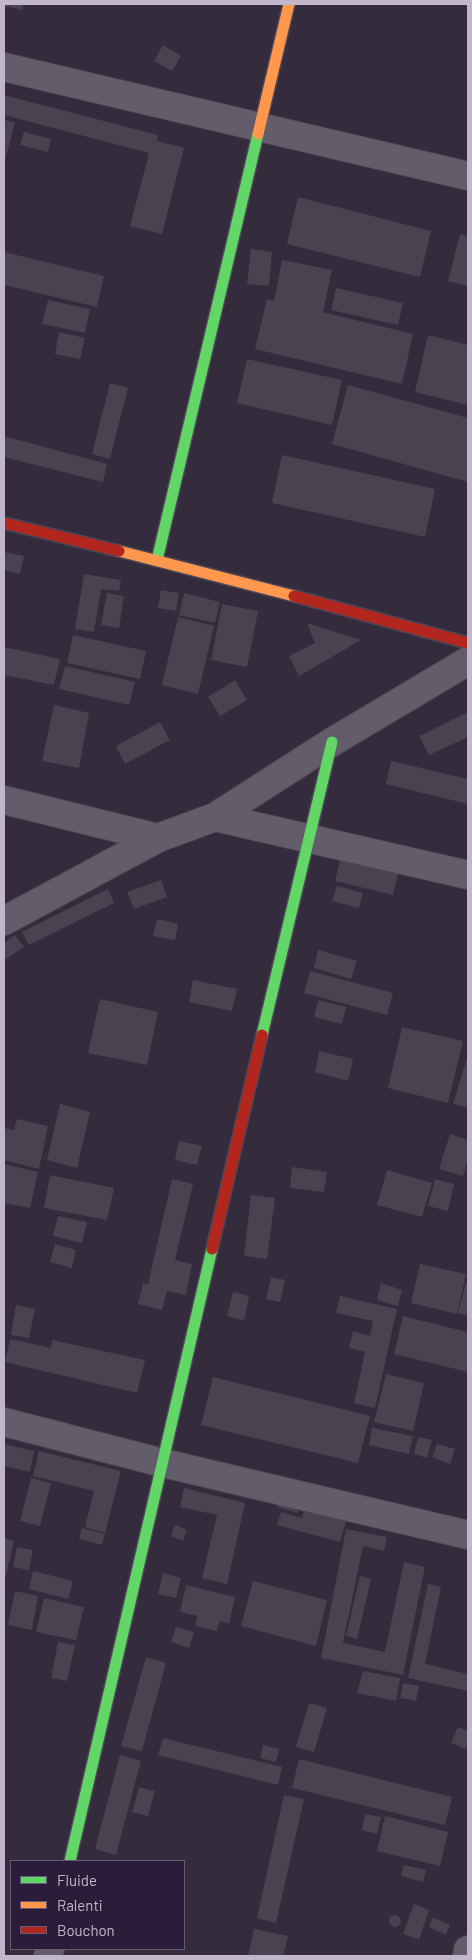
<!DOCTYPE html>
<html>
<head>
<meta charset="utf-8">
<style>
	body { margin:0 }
	#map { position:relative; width:472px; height:1960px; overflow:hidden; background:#342b3d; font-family:Barlow,sans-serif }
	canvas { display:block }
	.frame { position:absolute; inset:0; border:5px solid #c2b6cd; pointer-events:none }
	.legend { position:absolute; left:10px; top:1860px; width:175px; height:90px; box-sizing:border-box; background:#2b1d39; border:1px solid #675a74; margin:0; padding:6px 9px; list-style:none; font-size:15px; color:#c2b6cd }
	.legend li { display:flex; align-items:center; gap:10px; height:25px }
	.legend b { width:25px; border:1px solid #675a74 }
</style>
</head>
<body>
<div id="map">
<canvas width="472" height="1960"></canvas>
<div class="frame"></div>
<ul class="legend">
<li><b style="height:6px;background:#63d668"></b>Fluide</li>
<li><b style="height:6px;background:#ff974d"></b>Ralenti</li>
<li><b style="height:6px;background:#b3261e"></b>Bouchon</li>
</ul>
</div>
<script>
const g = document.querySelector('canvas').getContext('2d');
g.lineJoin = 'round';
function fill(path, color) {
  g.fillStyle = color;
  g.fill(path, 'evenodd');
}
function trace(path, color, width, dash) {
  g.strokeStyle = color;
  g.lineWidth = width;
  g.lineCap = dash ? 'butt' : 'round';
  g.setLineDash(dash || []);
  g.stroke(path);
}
fill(new Path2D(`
	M4,4H24L22,10L4,6Z
	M163,45L181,56L172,71L154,61Z
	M4,95L158,135L157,141L184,148L162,234L130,226L149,153L4,115Z
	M4,120L15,122L4,164Z
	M24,132L51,139L48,152L20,145Z
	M298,197L431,231L420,277L287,244Z
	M460,234L468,236V286L448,281Z
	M251,249L272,252L269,286L247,284Z
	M4,252L104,276L97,307L4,285Z
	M282,260L332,270L323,312L413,334L402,384L255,349L267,299L274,301Z
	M336,288L403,303L398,325L331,310Z
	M48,300L90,309L85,333L42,324Z
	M59,332L85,338L80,359L55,354Z
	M428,335L468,345V405L415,392Z
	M247,359L342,380L332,425L237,403Z
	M110,383L128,388L110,459L92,454Z
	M348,385L468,418V482L332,444Z
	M4,436L107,464L103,482L4,457Z
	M282,455L435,489L425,537L272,503Z
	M4,552L24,556L20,574L4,570Z
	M84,574L121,580L119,591L101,589L94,632L75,629Z
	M161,590L179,593L176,611L158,608Z
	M107,593L124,596L119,628L101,625Z
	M184,593L220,602L215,623L179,615Z
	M222,604L258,611L247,667L211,660Z
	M178,617L214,626L198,694L162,685Z
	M307,623L361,640L299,676L289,656L315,643Z
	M73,635L146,651L140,679L67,663Z
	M4,647L60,659L54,685L4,675Z
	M65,666L135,682L129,705L59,689Z
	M235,680L247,700L220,716L208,697Z
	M54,705L89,713L79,768L42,761Z
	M468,712V737L429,755L419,736Z
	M160,722L170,740L125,764L116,746Z
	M391,761L468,779V804L386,784Z
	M341,856L399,870L393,895L335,881Z
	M161,880L167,897L134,909L127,892Z
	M337,886L363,893L359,908L332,901Z
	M108,889L114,903L29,945L22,932Z
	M157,919L178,924L175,940L153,936Z
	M15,935L24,947L6,959L4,955V943Z
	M318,950L357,961L351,979L314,968Z
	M310,971L393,993L387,1015L304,993Z
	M193,980L237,989L232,1011L189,1002Z
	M100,999L158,1012L147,1065L88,1053Z
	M318,1000L346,1007L342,1024L314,1017Z
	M402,1027L463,1041L448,1103L388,1088Z
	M319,1051L353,1059L348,1081L315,1072Z
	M468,1055V1108L453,1104Z
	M60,1104L90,1112L77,1168L47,1160Z
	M17,1119L48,1126L39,1169L4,1160V1128L14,1130Z
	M450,1134L468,1140V1159L463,1176L439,1169Z
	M179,1141L202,1146L197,1165L175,1160Z
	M4,1164L38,1172L30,1208L4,1203Z
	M292,1167L327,1172L324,1192L290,1188Z
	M387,1170L432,1183L422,1217L377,1205Z
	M50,1175L114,1188L107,1220L44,1208Z
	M172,1179L193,1184L175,1260L192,1264L186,1295L167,1291L162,1310L138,1304L143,1283L148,1284Z
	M435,1179L454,1184L448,1211L428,1206Z
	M251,1195L275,1198L267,1259L244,1256Z
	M58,1216L87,1222L82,1243L53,1236Z
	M55,1244L76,1250L72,1268L50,1262Z
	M420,1264L466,1274L457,1314L411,1303Z
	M271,1277L285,1280L280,1302L266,1299Z
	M466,1282H468V1316L458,1313Z
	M381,1283L402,1290L398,1306L377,1300Z
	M233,1292L249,1296L244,1321L227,1316Z
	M340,1296L397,1309L375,1408L354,1403L365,1352L349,1348L353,1331L370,1336L373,1321L336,1313Z
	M16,1305L35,1309L29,1338L11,1335Z
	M403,1316L468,1332V1372L394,1354Z
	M10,1339L51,1348L52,1340L145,1360L137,1393L5,1362Z
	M386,1374L424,1383L413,1431L374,1422Z
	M213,1377L370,1416L358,1463L201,1425Z
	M372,1428L413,1436L409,1454L369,1445Z
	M418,1437L432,1440L427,1458L414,1454Z
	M4,1444L34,1451L30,1472L4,1466Z
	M437,1444L455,1449L450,1464L432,1457Z
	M39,1451L121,1471L105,1533L85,1527L94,1491L33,1476Z
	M31,1478L51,1483L40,1526L20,1521Z
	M184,1488L245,1503L227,1584L202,1578L217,1515L180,1507Z
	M281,1493L302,1498L298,1513L277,1507Z
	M304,1510L346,1521L340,1542L277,1525L281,1512L302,1518Z
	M175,1525L187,1530L183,1541L171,1536Z
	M82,1528L105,1534L102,1545L79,1539Z
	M346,1529L387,1537L384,1551L363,1546L343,1643L385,1652L404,1562L425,1567L403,1675L321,1658Z
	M4,1538L14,1541L6,1576L4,1575Z
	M17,1547L33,1550L29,1570L13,1567Z
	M33,1571L73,1581L68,1599L29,1589Z
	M163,1573L181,1578L176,1598L158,1594Z
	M360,1576L371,1579L357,1639L346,1636Z
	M253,1581L327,1600L316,1646L241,1626Z
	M428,1584L441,1587L425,1664L468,1674V1691L408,1678Z
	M186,1585L235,1597L229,1624L220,1621L217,1631L195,1626L197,1616L180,1612Z
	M15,1591L38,1596L32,1630L8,1625Z
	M44,1598L84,1607L76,1640L36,1632Z
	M176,1627L194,1632L189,1648L171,1642Z
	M58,1642L75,1645L67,1681L51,1678Z
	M146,1657L166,1663L142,1751L121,1746Z
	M363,1671L400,1678L396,1701L357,1693Z
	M403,1683L419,1686L416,1701L400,1698Z
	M309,1703L327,1708L314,1752L296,1747Z
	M458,1727L468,1731V1742L466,1749L451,1743Z
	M163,1738L282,1767L278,1785L158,1755Z
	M263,1745L279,1749L276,1762L260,1758Z
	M120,1755L141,1761L116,1855L95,1849Z
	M299,1759L452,1797L445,1825L292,1788Z
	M139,1787L155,1791L148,1816L132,1812Z
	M284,1795L304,1799L276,1923L257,1918Z
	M365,1814L381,1817L377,1834L362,1830Z
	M385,1816L448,1832L440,1866L377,1851Z
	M404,1865L426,1870L423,1882L401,1876Z
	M414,1904L429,1910L419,1940L403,1934Z
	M389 1921a6 6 0 1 1 12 0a6 6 0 1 1-12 0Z
	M433,1917L450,1925L446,1935L429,1927Z
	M254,1929L288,1936L283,1956H248Z`), '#494251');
const street = new Path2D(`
	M4,67L468,176
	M4,800L158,838
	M215,817L468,875
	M4,921L158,838L215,817L332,742L468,661
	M4,1422L163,1463L468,1535
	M48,1956L50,1949
	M467,1956L468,1950`);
const fast = new Path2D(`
	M157,560L258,134
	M262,1035L332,742
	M70,1861L212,1249`);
const slow = new Path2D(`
	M258,134L289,4
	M119,551L294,596`);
const jam = new Path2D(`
	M4,523L119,551
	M294,596L468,643
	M212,1249L262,1035`);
trace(street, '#4d4653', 30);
trace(fast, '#4e4656', 14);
trace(slow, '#4e4656', 14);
trace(jam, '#4e4656', 14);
trace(street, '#635c6a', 28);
trace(fast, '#63d668', 11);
trace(slow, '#ff974d', 11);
trace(jam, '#b3261e', 11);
</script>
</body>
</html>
